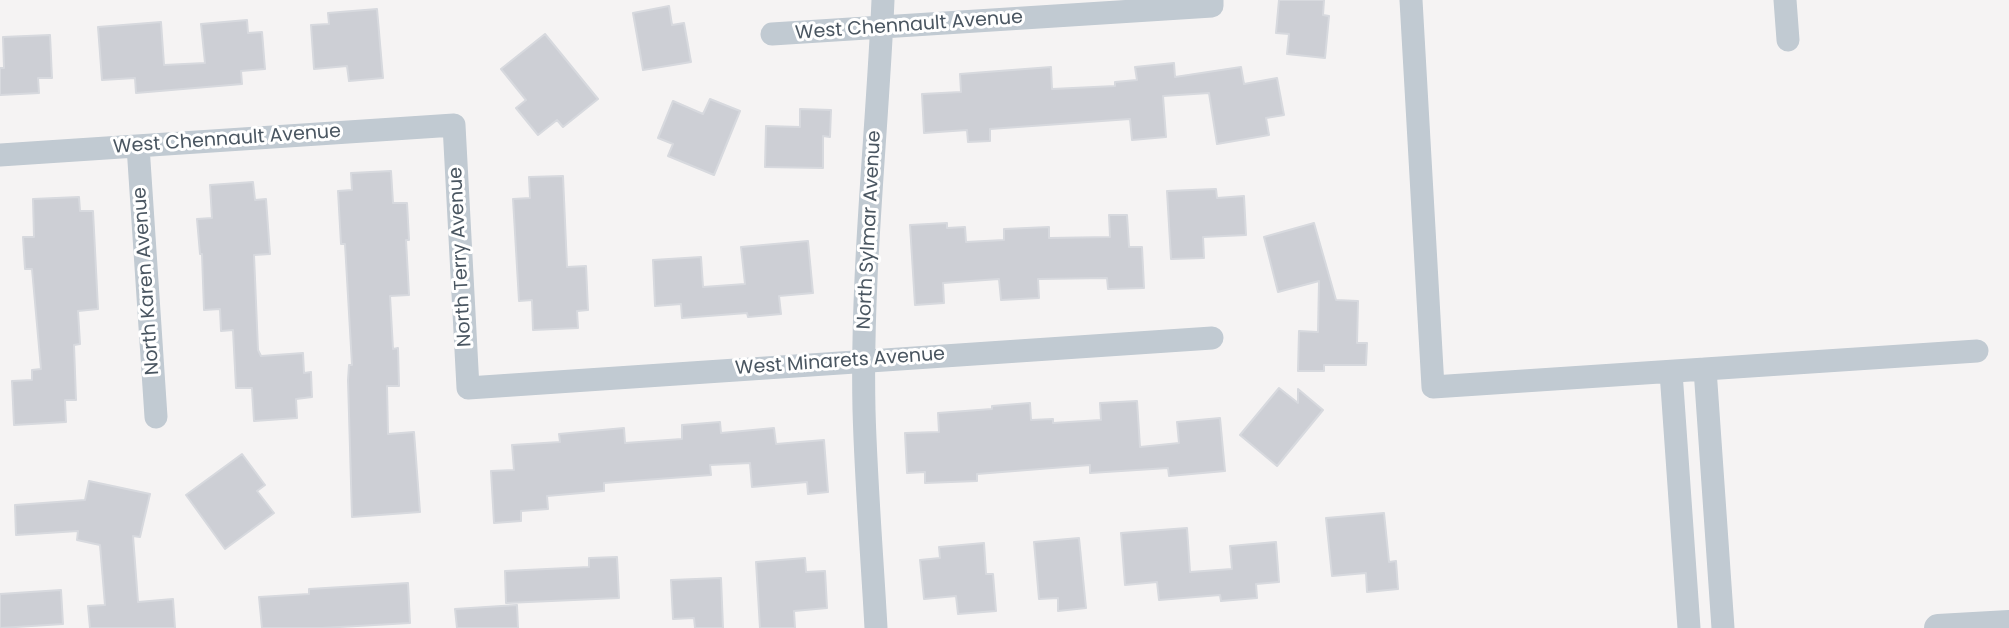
<!DOCTYPE html>
<html>
<head>
<meta charset="utf-8">
<style>
	body { margin:0 }
	canvas { display:block; background:#f5f3f3 }
</style>
</head>
<body>
<canvas width="2009" height="628"></canvas>
<script>
const g = document.querySelector('canvas').getContext('2d');
g.lineJoin = 'round';
function fill(path, color) {
  g.fillStyle = color;
  g.fill(path, 'evenodd');
}
function trace(path, color, width, dash) {
  g.strokeStyle = color;
  g.lineWidth = width;
  g.lineCap = dash ? 'butt' : 'round';
  g.setLineDash(dash || []);
  g.stroke(path);
}
function drawText(font, color, halo, rows, align = 'center') {
  g.font = font + ' Poppins,sans-serif';
  g.lineWidth = 6;
  g.setLineDash([]);
  g.textBaseline = 'middle';
  g.strokeStyle = halo;
  g.fillStyle = color;
  for (const [text, x, y, turn = 0] of rows) {
    g.save();
    g.translate(x, y);
    g.rotate((+turn || 0) * Math.PI / 180);
    g.textAlign = isNaN(turn) ? turn : align;
    if (halo) g.strokeText(text, 0, 0);
    g.fillText(text, 0, 0);
    g.restore();
  }
}
const building = new Path2D(`
	M1279,0H1324L1323,15L1329,16L1325,58L1287,54L1289,34L1276,33Z
	M669,6L672,25L684,23L691,62L643,70L633,13Z
	M377,9L383,78L349,81L347,66L314,69L311,25L329,24L328,13Z
	M247,20L248,33L262,32L265,69L241,71L242,84L136,93L135,78L102,80L98,27L161,22L164,65L205,63L201,24Z
	M545,34L598,99L563,127L557,120L538,135L516,108L526,100L501,69Z
	M50,35L52,78H38L39,93L0,95V68H4L3,37Z
	M1174,63L1175,77L1241,67L1244,84L1277,78L1284,115L1266,118L1269,135L1217,144L1209,93L1163,96L1166,137L1132,140L1130,119L990,129V141L968,142L967,130L924,133L922,94L961,92L960,74L1051,67L1052,89L1115,86V82L1137,80L1135,67Z
	M710,99L740,111L714,175L668,156L673,144L658,138L673,101L703,114Z
	M800,109L831,110L830,137L823,136V168L765,167L766,126L800,127Z
	M391,171L393,203H407L409,240H406L409,295L390,296L393,349L398,348L399,386H387L388,434L414,432L420,512L352,517L348,380L349,365H352L345,244H341L338,191L352,190L351,173Z
	M563,176L567,267L586,266L588,310L577,311L578,328L533,330L532,300L519,301L513,199L530,198L529,177Z
	M253,182L255,200L266,199L270,254L254,255L258,350L261,356L303,353L304,373L311,372L312,397L296,399L297,418L254,421L252,388H236L233,330L221,331L220,309L204,310L202,254H200L197,219L212,218L210,185Z
	M1216,189L1217,198L1244,196L1246,235L1203,237L1204,258L1171,259L1167,191Z
	M79,197L80,211H93L98,309L78,311L80,344L74,345L76,400H65L66,422L14,425L12,381L32,380V370L41,369L32,269H25L23,237H34L33,199Z
	M1109,215H1127L1129,247H1142L1144,288L1108,289L1107,278L1038,279L1039,298L1001,300L999,279L943,283L944,303L915,305L910,225L947,223V228L965,227L966,242L1004,240V229L1049,227V238L1110,237Z
	M1314,223L1336,300L1358,301L1357,343H1367L1366,365H1324V371H1298L1299,331L1318,332L1319,281L1278,292L1264,237Z
	M808,241L813,293L779,296L781,314L748,317L747,313L682,318L681,304L655,306L653,260L701,257L703,287L745,284L741,247Z
	M1279,388L1298,403V389L1323,410L1277,466L1240,435Z
	M1137,401L1140,447L1179,443L1177,422L1220,418L1225,471L1169,476L1168,468L1090,473V465L977,474V481L925,483V472L907,473L905,433L939,432L938,413L992,409V406L1030,403L1031,420L1053,419V423L1101,420L1100,403Z
	M720,422L721,433L774,428L776,444L824,440L828,492L808,494L807,482L752,487L750,463L710,465L711,475L604,483V491L547,496L548,509L521,511V521L494,523L491,471L514,470L512,445L560,442L559,434L624,428L625,443L682,439V425Z
	M242,454L265,485L257,491L274,513L225,549L186,495Z
	M89,481L150,494L140,537L133,536L138,602L173,599L175,628H90L88,606L105,605L100,545L77,540L78,531L16,535L15,505L85,500Z
	M1384,513L1389,562L1396,561L1398,589L1367,592L1366,573L1332,576L1326,518Z
	M1187,528L1190,572L1232,569L1230,546L1276,542L1279,582L1256,584L1257,598L1221,601L1220,595L1159,600L1157,582L1125,585L1121,533Z
	M1079,538L1086,608L1058,611V598L1039,599L1034,542Z
	M984,543L986,574H993L996,611L958,614L956,596L924,599L920,560L940,558L939,547Z
	M617,557L619,598L506,603L505,571L589,567V558Z
	M805,558L806,572L825,571L827,608L794,611L795,628H760L756,562Z
	M721,578L723,628H695L694,618L673,619L671,580Z
	M408,583L410,623L322,628H262L259,597L309,594V589Z
	M61,590L63,624L0,628V594Z
	M517,605L518,628H457L455,609Z`);
fill(building, '#cdcfd5');
trace(building, '#d7d9de', 2);
trace(new Path2D(`
	M1411,0L1433,387L1977,351
	M1785,0L1788,40
	M772,34L1212,6V0
	M138,146L156,417
	M0,155L454,125L468,388L1212,338
	M1705,369L1723,628
	M1671,372L1689,628
	M876,628C872,555 866,483 864,410C861,273 877,137 883,0`), '#c1cad2', 23);
trace(new Path2D(`
	M1938,628L2009,624`), '#c1cad2', 28);
drawText('19px', '#4a5661', '#fff', [
	["West Chennault Avenue",909,26,-4],
	["West Chennault Avenue",227,140,-4],
	["North Sylmar Avenue",870,230,-87],
	["North Terry Avenue",461,257,-93],
	["North Karen Avenue",147,281,-94],
	["West Minarets Avenue",840,362,-4]
]);
</script>
</body>
</html>
